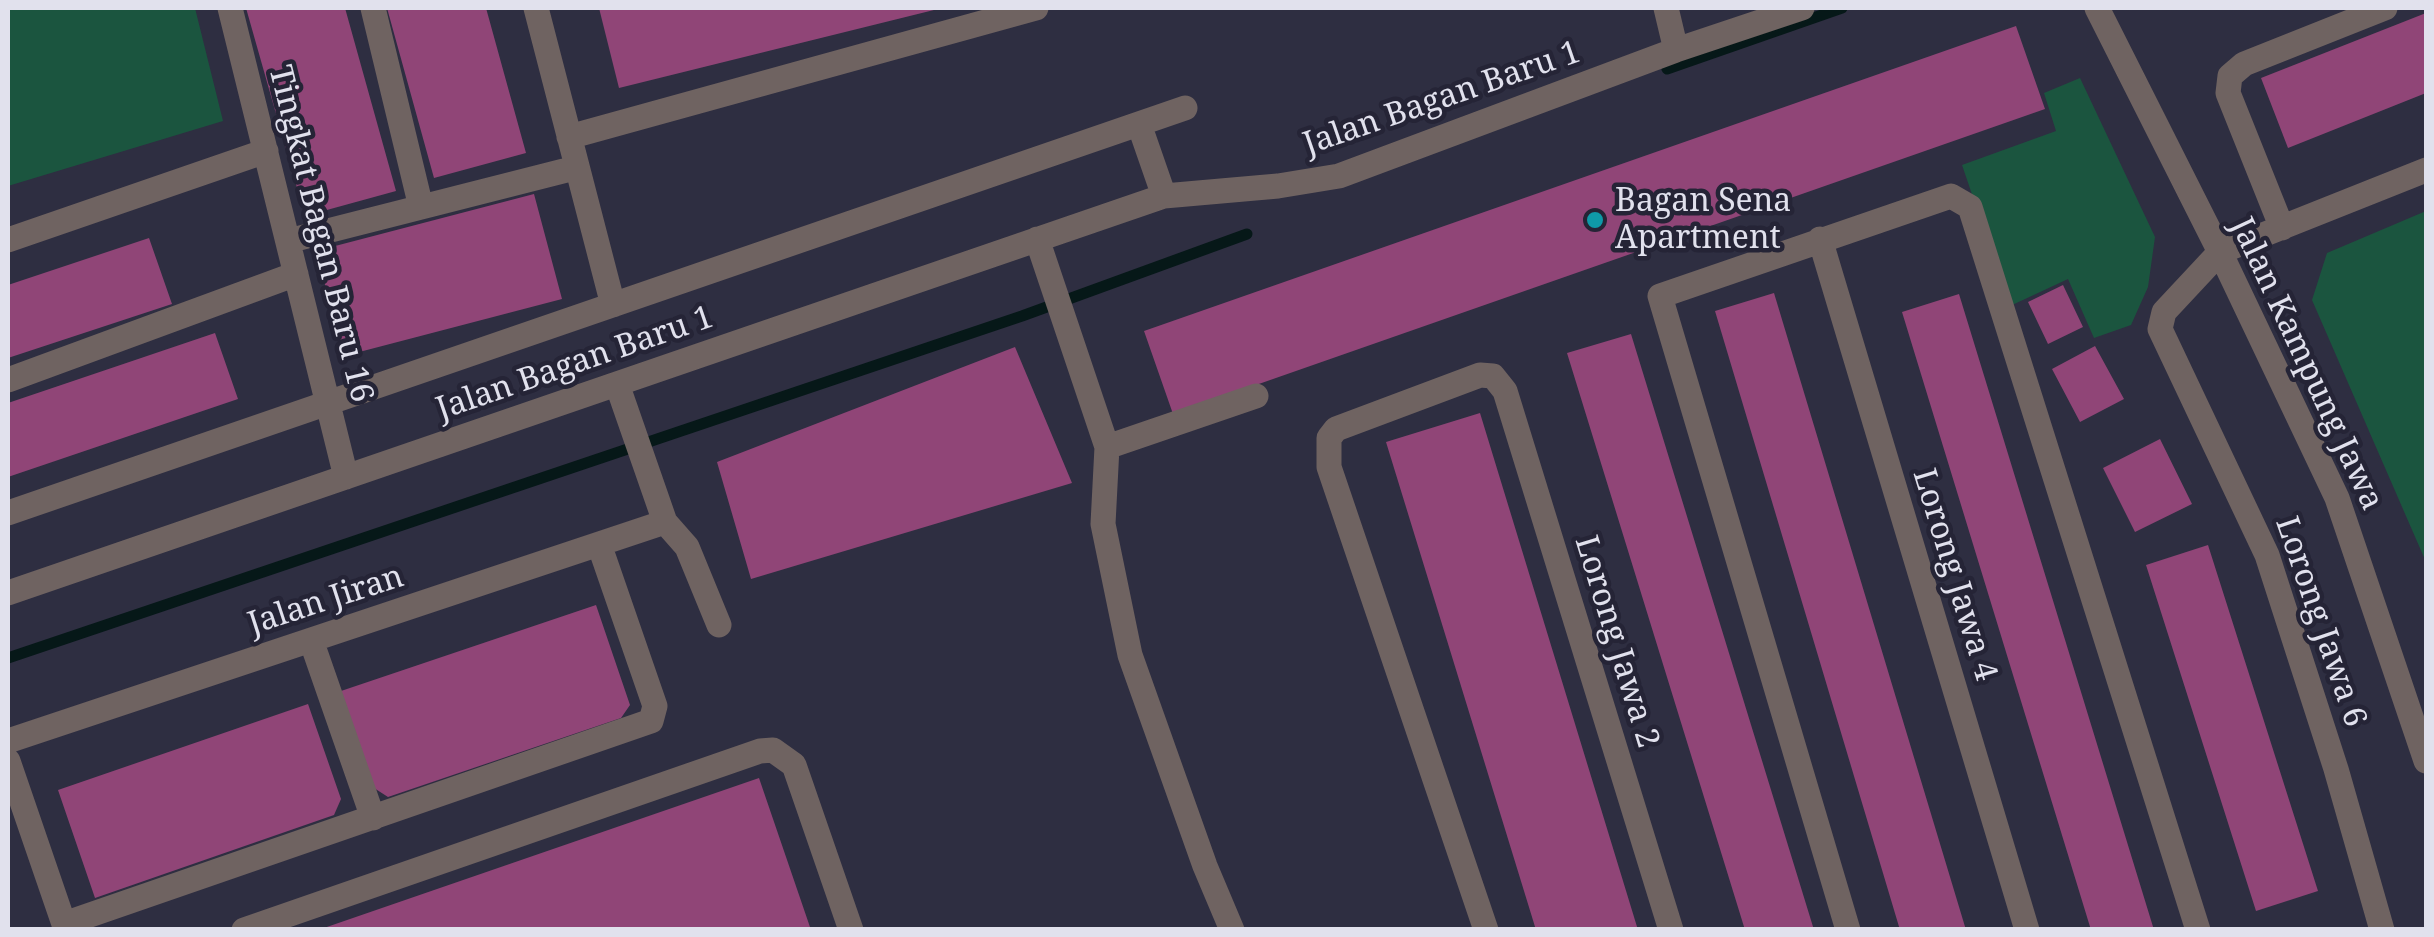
<!DOCTYPE html>
<html>
<head>
<meta charset="utf-8">
<style>
	body { margin:0 }
	#map { position:relative; width:2434px; height:937px; overflow:hidden; background:#2e2e41; font-family:"Noto Serif",serif }
	canvas { display:block }
	.frame { position:absolute; inset:0; border:10px solid #e1e1ed; pointer-events:none }
</style>
</head>
<body>
<div id="map">
<canvas width="2434" height="937"></canvas>
<div class="frame"></div>
</div>
<script>
const g = document.querySelector('canvas').getContext('2d');
g.lineJoin = 'round';
function fill(path, color) {
  g.fillStyle = color;
  g.fill(path, 'evenodd');
}
function trace(path, color, width, dash) {
  g.strokeStyle = color;
  g.lineWidth = width;
  g.lineCap = dash ? 'butt' : 'round';
  g.setLineDash(dash || []);
  g.stroke(path);
}
function drawText(font, color, halo, rows, align = 'center') {
  g.font = font + ' "Noto Serif",serif';
  g.lineWidth = 9;
  g.setLineDash([]);
  g.textBaseline = 'middle';
  g.strokeStyle = halo;
  g.fillStyle = color;
  for (const [text, x, y, turn = 0] of rows) {
    g.save();
    g.translate(x, y);
    g.rotate((+turn || 0) * Math.PI / 180);
    g.textAlign = isNaN(turn) ? turn : align;
    if (halo) g.strokeText(text, 0, 0);
    g.fillText(text, 0, 0);
    g.restore();
  }
}
fill(new Path2D(`
	M8,8H195L223,121L8,186Z
	M2080,78L2155,237L2148,287L2131,325L2094,338L2068,279L2010,306L1962,165L2056,131L2044,93Z
	M2426,211V562L2312,300L2327,253Z`), '#1b553f');
trace(new Path2D(`
	M1667,69L1842,8
	M8,658L1022,316L1247,234`), '#061818', 11);
fill(new Path2D(`
	M246,8H345L396,191L305,216Z
	M387,8H486L526,153L434,178Z
	M599,8H938V9L619,88Z
	M2426,13V93L2288,148L2261,78Z
	M2016,26L2045,109L1173,414L1144,331Z
	M534,194L562,299L344,356L316,251Z
	M149,238L172,304L8,358V285Z
	M2063,285L2083,327L2048,344L2028,302Z
	M1774,293L1966,930H1900L1715,311Z
	M1959,294L2154,930H2091L1902,312Z
	M215,333L238,399L8,477V403Z
	M1631,334L1814,930H1745L1567,353Z
	M2095,346L2124,399L2080,422L2052,369Z
	M1015,347L1072,483L751,579L717,462Z
	M1480,413L1638,930H1536L1386,442Z
	M2160,439L2192,504L2135,532L2103,468Z
	M2208,545L2318,891L2256,911L2146,565Z
	M596,605L630,705L621,718L388,797L374,788L341,691Z
	M308,704L341,799L334,815L95,898L58,790Z
	M759,778L811,930H321V929Z`), '#904577');
trace(new Path2D(`
	M230,8L346,477
	M373,8L421,207
	M536,8L613,305
	M1666,8L1676,50
	M2097,8L2220,252L2337,498L2426,761
	M1139,124L1164,196
	M569,137L1036,8
	M2282,228L2228,93L2230,76L2244,64L2385,8
	M1037,239L1107,447L1103,524L1130,655L1205,866L1232,930
	M1820,239L2027,930
	M8,240L266,151
	M288,241L575,168
	M8,380L296,274
	M617,384L665,522L687,547L719,625
	M1107,447L1256,396
	M8,513L1185,108
	M8,593L1164,196L1278,186L1339,176L1676,50L1802,8
	M311,640L373,818
	M8,741L665,522
	M8,761L66,930
	M64,924L651,721L655,706L599,544
	M244,930L760,751L773,750L794,765L851,930
	M1486,930L1329,467V438L1336,429L1480,375L1493,376L1505,391L1671,930
	M1848,930L1660,296L1951,196L1970,207L2198,930
	M2382,930L2336,769L2267,555L2160,329L2164,312L2220,252L2426,170`), '#6f6361', 25);
for (const [x, y, r, color] of [
	[1595,220,10,"#0f9aa8"]
]) {
  const dot = new Path2D();
  dot.arc(x, y, r, 0, 2 * Math.PI);
  g.fillStyle = color;
  g.fill(dot);
  trace(dot, '#252436', 4);
}
drawText('32px', '#e1e1ed', '#252436', [
	["Jalan Bagan Baru 1",1442,99,-19],
	["Tingkat Bagan Baru 16",320,234,76],
	["Jalan Bagan Baru 1",575,364,-19],
	["Jalan Kampung Jawa",2306,364,65],
	["Lorong Jawa 4",1954,575,73],
	["Jalan Jiran",326,601,-18],
	["Lorong Jawa 6",2320,622,71],
	["Lorong Jawa 2",1616,642,73]
]);
drawText('32px', '#e1e1ed', '#252436', [
	["Bagan Sena",1615,202],
	["Apartment",1615,239]
], 'left');
</script>
</body>
</html>
